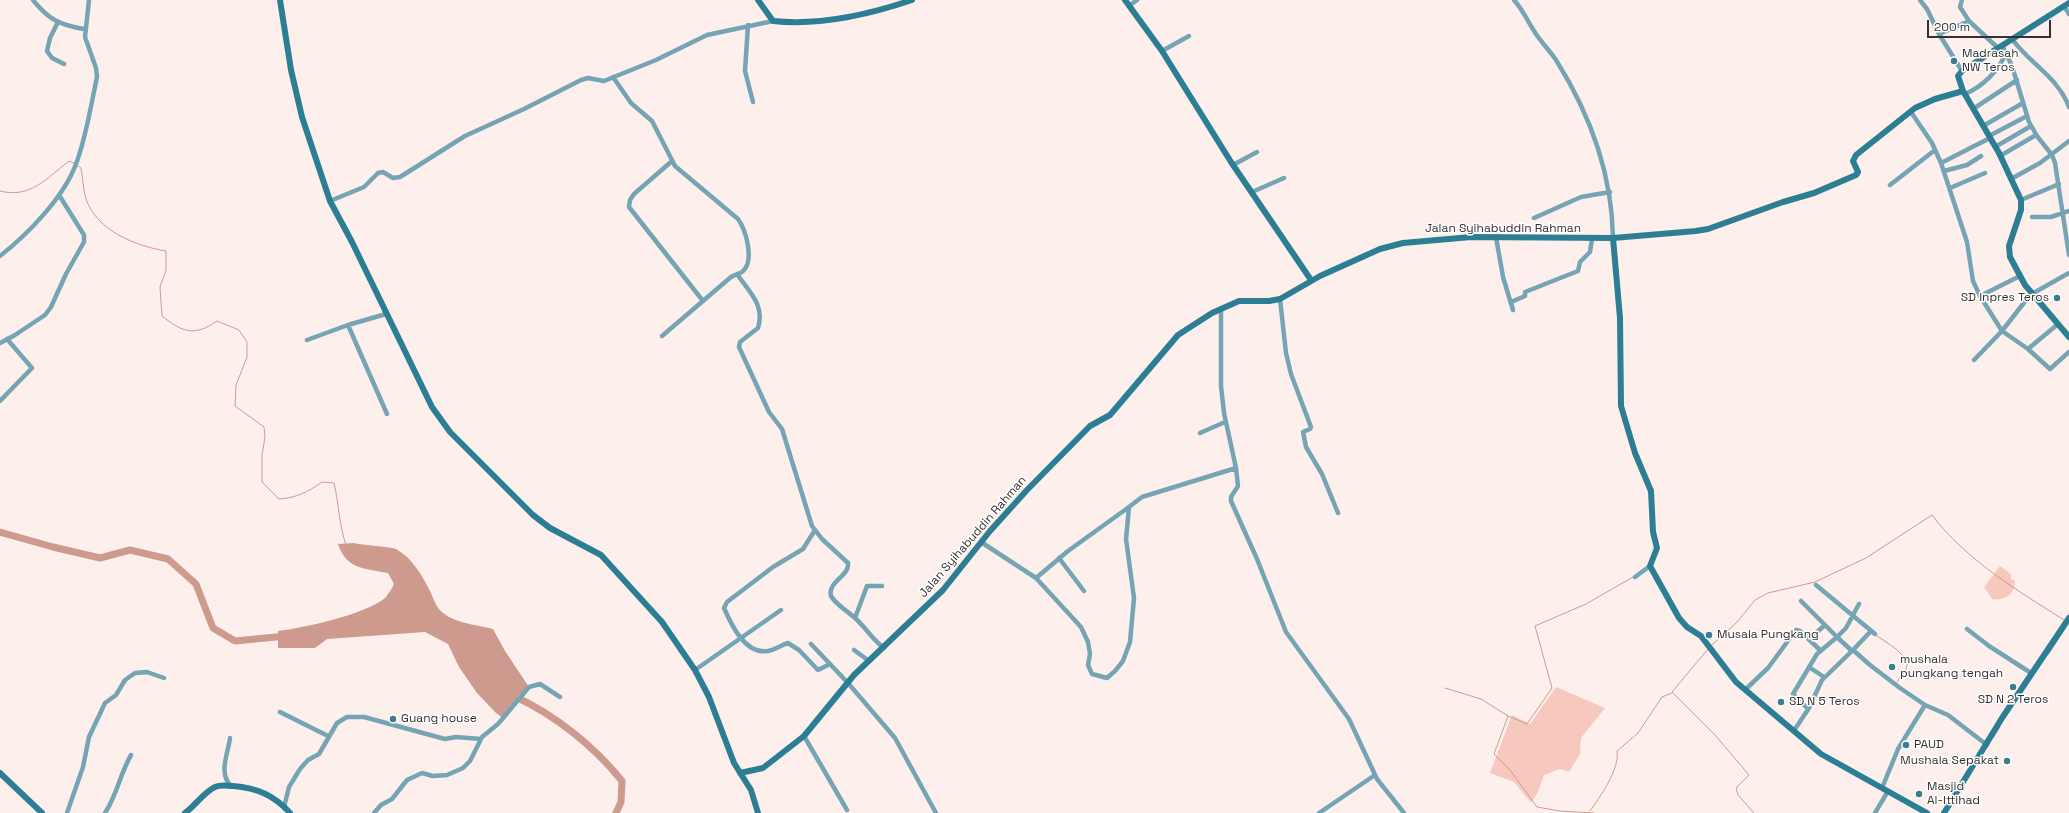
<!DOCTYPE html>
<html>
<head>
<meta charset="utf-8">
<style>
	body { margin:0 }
	#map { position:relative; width:2069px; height:813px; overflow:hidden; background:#fdefec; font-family:"Space Grotesk",sans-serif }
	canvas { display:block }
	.scale { position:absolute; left:1927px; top:20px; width:124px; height:18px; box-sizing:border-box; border:2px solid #363130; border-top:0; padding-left:5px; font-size:12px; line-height:14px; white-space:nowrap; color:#363130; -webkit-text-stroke:3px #fff; paint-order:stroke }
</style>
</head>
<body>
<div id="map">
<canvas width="2069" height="813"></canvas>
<div class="scale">200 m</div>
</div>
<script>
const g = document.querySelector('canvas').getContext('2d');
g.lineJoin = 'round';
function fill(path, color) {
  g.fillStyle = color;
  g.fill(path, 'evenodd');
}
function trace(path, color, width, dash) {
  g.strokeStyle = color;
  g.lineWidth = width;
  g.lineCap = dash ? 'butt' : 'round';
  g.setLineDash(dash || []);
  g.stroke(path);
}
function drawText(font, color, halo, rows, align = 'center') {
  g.font = font + ' "Space Grotesk",sans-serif';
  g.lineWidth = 3;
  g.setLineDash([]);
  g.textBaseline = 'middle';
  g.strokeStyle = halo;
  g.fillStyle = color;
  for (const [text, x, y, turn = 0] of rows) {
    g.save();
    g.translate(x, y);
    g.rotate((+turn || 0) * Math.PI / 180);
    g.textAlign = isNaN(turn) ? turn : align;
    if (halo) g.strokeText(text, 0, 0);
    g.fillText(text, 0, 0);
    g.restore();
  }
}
fill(new Path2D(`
	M2000,566L2011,574V579L2015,581C2015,595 2004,601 1992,599L1984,587Z
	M1556,687L1605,708L1581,738L1580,754L1569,772L1560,769L1544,775L1538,792L1531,803L1514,782L1490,773L1512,715L1530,724Z`), '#f7c9be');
fill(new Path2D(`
	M354,543C362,545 393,547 396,549C412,558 422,575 430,591C436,604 436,609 449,617C459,623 482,626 493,629L505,651L529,687L503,718L496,713L477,693L459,667L448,644L425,632L327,639L315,648H278V631C303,628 368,614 386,597C389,593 392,588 394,584L388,573C364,568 347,570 338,544Z`), '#ce9a8d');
trace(new Path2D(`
	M78,166L81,168C83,178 83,190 86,199C97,231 136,246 166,251V270L160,287L162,316C182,332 194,337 217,321L239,330L247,342V357L236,385L235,406L264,427L265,437L262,455V482L279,499C296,498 308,492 322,482L334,483C339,504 339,525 346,545
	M0,191C30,199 47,178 69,161L74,163
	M1876,635L1896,649L1908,661L1906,669L1897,682
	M1712,645L1737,622L1755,600L1768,593L1815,582L1866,558L1932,515C1965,559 2018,591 2064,620
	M1708,649L1672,692L1715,735L1749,775L1736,788L1738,795L1754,813
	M2048,655L2068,624
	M1445,688L1481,699L1508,716L1494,754L1510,770L1537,807L1560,811L1594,813
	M1508,716L1527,724L1552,688L1535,626L1586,604L1633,577
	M1993,738L2000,727
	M1590,811C1600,797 1620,769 1617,751L1638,733L1662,697L1672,693`), '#ce9a8d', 1);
trace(new Path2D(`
	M0,532L53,547L100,558L130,550L168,559L196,584L213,628L235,641L286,636
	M514,696C555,715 594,746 622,781L621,802L616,813`), '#ce9a8d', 7);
trace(new Path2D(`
	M33,0C49,20 60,25 84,29
	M1514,0C1523,10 1528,22 1536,34C1542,43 1550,51 1556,60C1590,114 1612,175 1613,238
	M1920,0L1927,9L1939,34L1962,71
	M1129,6L1137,0
	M2064,6L2069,14
	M1969,21L1998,48
	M58,22L50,38L47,51L52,58L64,64
	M748,25L745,71L753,102
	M1939,34L1969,21L1960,7L1962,0
	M2012,39C2030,64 2058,77 2069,107
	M2002,45L2012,66L2029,122L2037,136L2052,155L2055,163L2069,255
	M1162,51L1189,36
	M613,77L631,103L652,121L675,166L738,219C746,230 754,259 744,270C741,274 736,274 731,277L662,336
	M1965,94C1982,87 2000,70 2006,52
	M1973,109L2017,80
	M1911,112L1932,143L1941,163L1967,242L1973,281L1980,296L2002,331L2028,349
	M1983,126L2023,103
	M1989,136L2027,116
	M1995,147L2031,126
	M2000,156L2036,135
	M672,161L634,194L630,200L629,207L703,301
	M1941,163L1990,138
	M1233,165L1257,152
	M1944,171L1967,165L1981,156
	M2011,179L2040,163L2069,141
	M1890,185L1935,150
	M1950,188L1985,173
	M1252,192L1284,178
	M2021,200L2059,184
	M330,201L364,187L378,173L383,172L393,178L400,177L465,136L524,109L581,80L588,78L604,81L656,60L707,35L773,21
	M2032,217H2051L2069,211
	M1534,218L1581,197L1610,192
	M1496,237L1503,277L1513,310
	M0,256C28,234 64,197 76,164C86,138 91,105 97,77L96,68L85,37L89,0
	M737,274C750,293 765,305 758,328L740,342L739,347L769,412L782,429L812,526L822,539L848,563C850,576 827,582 831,596C837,606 848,611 856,619C866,628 873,640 884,648
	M1980,296L2020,276
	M1280,299L1286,353L1291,374L1311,427L1310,429L1303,432L1306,447L1322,474L1338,513
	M1511,302L1525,296V292L1578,271L1580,262L1590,252L1592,239
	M2058,324L2028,349L2050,369L2069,352
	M348,325L387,414
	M307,340L348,325L386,314
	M0,343L15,335L45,315L51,307L66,274L84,242V235L59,195
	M1974,360L2002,331L2030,295L2069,273
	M0,401L32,368L7,339
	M1200,433L1225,422
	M1236,468L1238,486L1231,497V501L1257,559L1286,632L1349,719L1377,779L1404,813
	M815,530L803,549L773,567L727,602L724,608C731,624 745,655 768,651C775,650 781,645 788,643L799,650L818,670L830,664
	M981,542L1036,578L1081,627L1088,642L1090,654L1088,665L1092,674L1107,678L1115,671L1123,661L1130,642L1134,598L1126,539L1129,507L1142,497L1236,468L1224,413L1221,386V309
	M1059,558L1084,591
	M1635,577L1650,566
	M1036,578L1068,551L1129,507
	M1816,585L1875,634
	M1801,601L1837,637L1846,628L1859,604
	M855,618L867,586H882
	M1967,629L1989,646L2031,673
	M1809,639L1825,625
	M811,644L848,683L895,738L936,813
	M854,650L869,661
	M1853,650L1871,631
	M1809,667L1824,677
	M695,670L781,610
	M1747,688L1768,668L1796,630L1800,631L1821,651
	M1806,707L1793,694L1817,654L1837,637L1852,651
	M280,712L328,736
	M1795,729L1809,708L1822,680L1853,650L1870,665L1900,688L1925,705L1948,715L1987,745
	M804,736L847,810
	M230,738C228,754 218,773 231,786
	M1882,788L1898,749L1925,705
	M284,807L289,787L300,769L308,760L319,754L337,723L347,717H364L445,739L456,737L481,739
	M67,813L83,767L89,737L105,703L116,695L125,680L135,673L147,672L164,678
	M105,813C117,795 120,774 131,755
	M374,813L381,805L392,799L407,780L422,773L433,776L447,775L463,768L470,761L482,737L498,724L529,687L540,684L560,697
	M1319,813L1375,775
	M1875,813L1888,791`), '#75a4b4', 4.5);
trace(new Path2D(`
	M280,0L291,70L302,117L330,201L352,242L432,407L450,432L533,515L550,528L601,555L662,622L695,670L709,697L734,763L751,790L758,813
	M758,0L773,21C820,26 868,15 912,0
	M1125,0L1162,51L1231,162L1311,280
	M1963,91L1999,153L2021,200V210L2009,246L2010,257L2025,285L2069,337
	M1613,238L1620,318L1621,406L1635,453L1651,491L1653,532L1657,548L1650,566L1679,618L1687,627L1701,636L1736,682L1821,754L1927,813
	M0,773L42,813
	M740,773L763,768L804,736L854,675L943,590L990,531L1027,490L1090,426L1110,415L1178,335L1212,313L1239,301H1269L1280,299L1320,276L1380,249L1403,243L1471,237L1613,238L1696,231L1708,229L1783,202L1814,193L1856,175L1858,172L1853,161L1856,155L1915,108L1935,99L1963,91L1958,76L1962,71L2069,3
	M185,813C195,806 204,792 215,787C221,784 228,786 233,786C257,788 274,795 290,813
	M1944,813L2002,718L2069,618`), '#2c7e95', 6);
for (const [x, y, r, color] of [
	[1954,61,4,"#3e7d91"],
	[2057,298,4,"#3e7d91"],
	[1709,635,4,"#3e7d91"],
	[1892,667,4,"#3e7d91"],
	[2013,687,4,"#3e7d91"],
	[1781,702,4,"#3e7d91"],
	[393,719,4,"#3e7d91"],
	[1906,745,4,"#3e7d91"],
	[2007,761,4,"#3e7d91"],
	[1919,794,4,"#3e7d91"]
]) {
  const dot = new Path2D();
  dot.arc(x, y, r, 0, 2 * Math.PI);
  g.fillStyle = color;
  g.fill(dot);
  trace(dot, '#fff', 1.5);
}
drawText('12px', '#363130', '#fff', [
	["Madrasah",1962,54],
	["NW Teros",1962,68],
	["SD Inpres Teros",2049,298,"right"],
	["Musala Pungkang",1717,635],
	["mushala",1900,660],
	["pungkang tengah",1900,674],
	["SD N 2 Teros",2013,700,"center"],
	["SD N 5 Teros",1789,702],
	["Guang house",401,719],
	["PAUD",1914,745],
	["Mushala Sepakat",1999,761,"right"],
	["Masjid",1927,787],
	["Al-Ittihad",1927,801]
], 'left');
drawText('12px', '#363130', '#fff', [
	["Jalan Syihabuddin Rahman",1503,229],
	["Jalan Syihabuddin Rahman",973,537,-49]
]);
</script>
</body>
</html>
